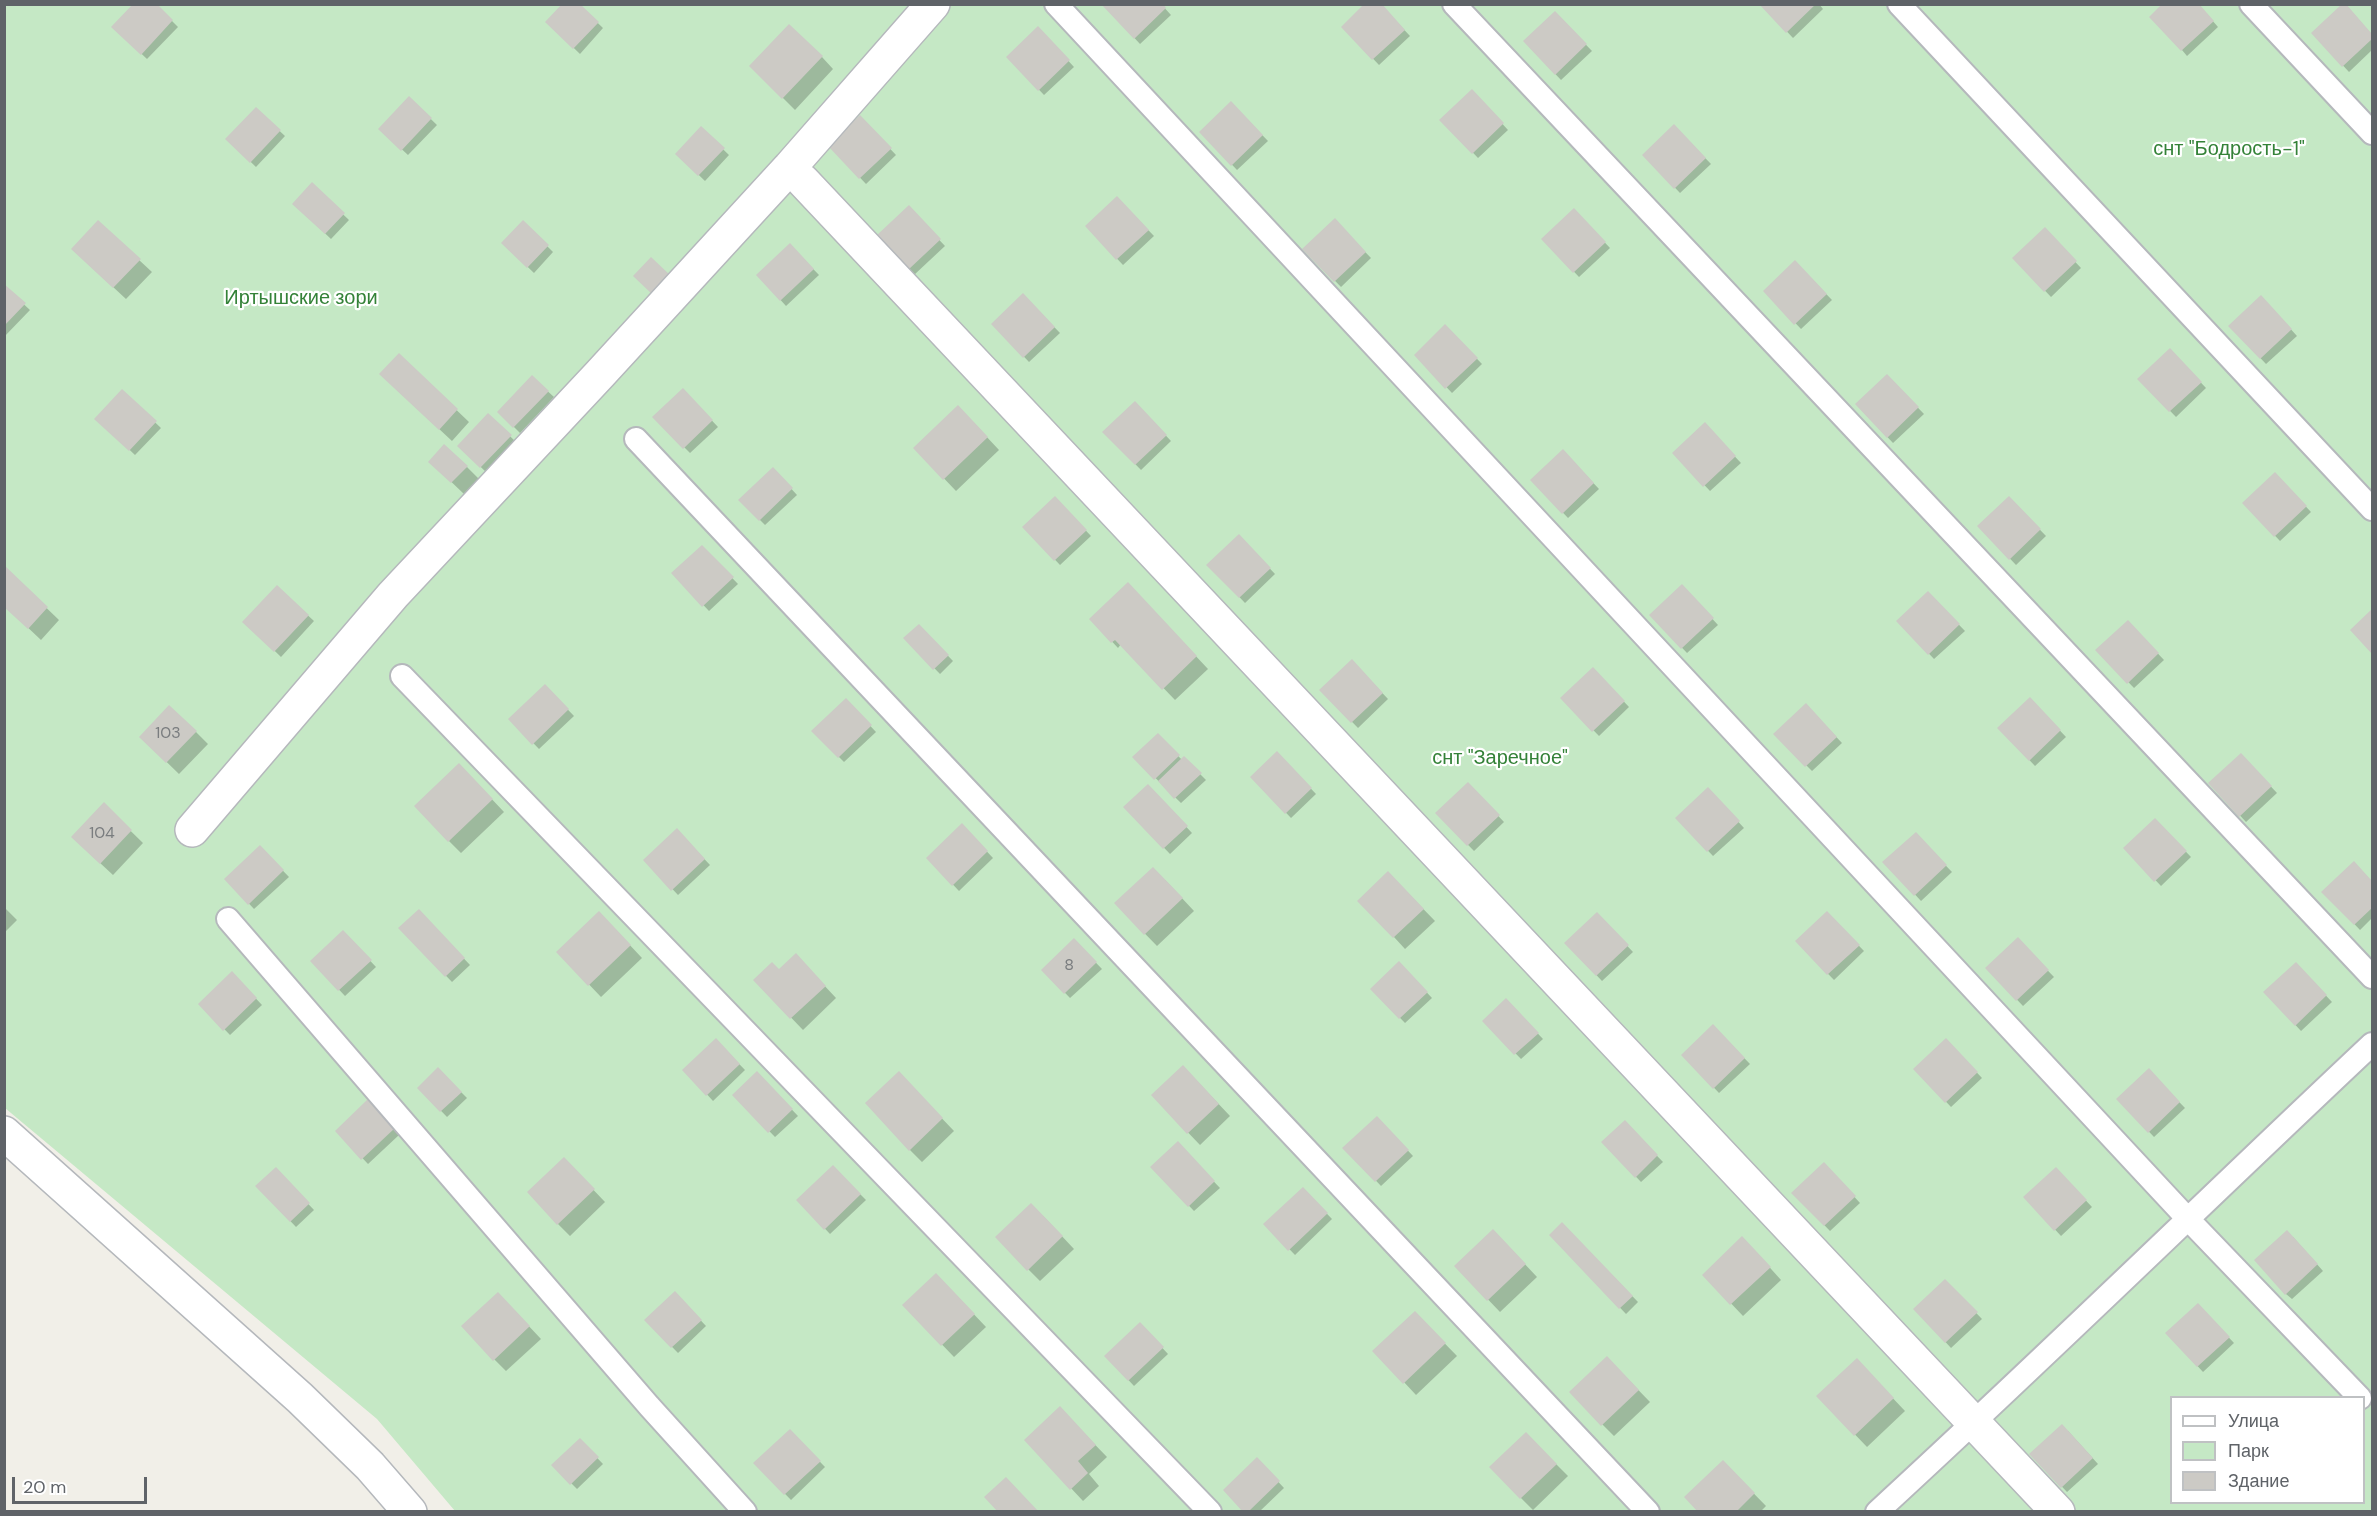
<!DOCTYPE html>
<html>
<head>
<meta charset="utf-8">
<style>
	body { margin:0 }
	#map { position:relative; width:2377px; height:1516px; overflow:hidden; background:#f1efe8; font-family:"DM Sans",sans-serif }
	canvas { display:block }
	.frame { position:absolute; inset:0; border:6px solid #5f6368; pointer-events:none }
	.legend { position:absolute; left:2170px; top:1396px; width:195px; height:108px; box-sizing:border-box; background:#fff; border:2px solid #bfc1c3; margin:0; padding:8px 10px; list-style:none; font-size:18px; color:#5f6368 }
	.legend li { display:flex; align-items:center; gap:12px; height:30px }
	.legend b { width:30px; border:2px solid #bfc1c3 }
	.scale { position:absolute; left:12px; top:1477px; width:135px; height:27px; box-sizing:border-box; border:3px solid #5f6368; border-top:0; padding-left:8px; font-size:18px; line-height:21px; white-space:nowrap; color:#5f6368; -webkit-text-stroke:4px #fff; paint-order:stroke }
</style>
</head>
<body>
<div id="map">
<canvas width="2377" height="1516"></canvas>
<div class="frame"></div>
<ul class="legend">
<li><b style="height:8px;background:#fff"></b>Улица</li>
<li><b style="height:16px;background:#c5e8c5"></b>Парк</li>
<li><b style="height:16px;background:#cccac5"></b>Здание</li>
</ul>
<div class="scale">20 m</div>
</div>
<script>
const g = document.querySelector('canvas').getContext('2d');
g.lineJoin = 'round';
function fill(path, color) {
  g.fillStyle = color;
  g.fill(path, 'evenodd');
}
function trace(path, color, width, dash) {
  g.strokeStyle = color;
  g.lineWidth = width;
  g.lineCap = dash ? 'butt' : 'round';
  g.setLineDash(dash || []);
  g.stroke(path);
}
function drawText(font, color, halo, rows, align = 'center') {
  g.font = font + ' "DM Sans",sans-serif';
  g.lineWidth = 4.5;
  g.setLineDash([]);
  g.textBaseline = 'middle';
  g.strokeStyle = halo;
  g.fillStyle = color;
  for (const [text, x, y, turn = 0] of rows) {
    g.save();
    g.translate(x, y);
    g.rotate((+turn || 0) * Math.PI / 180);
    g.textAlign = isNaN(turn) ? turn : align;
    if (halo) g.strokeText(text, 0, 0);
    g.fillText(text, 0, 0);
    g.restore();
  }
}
fill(new Path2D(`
	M4,5H2372V1511H455L377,1419L5,1108ZM2172,1398H2364V1502H2172Z`), '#c5e8c5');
fill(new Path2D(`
	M155,4L178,27L147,59L113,27Z
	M578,4L603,28L580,54L547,22Z
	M1161,4L1171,15L1140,44L1104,5Z
	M1380,4L1410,36L1379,65L1343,27Z
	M1761,4H1819L1823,9L1793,38Z
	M2198,4L2218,27L2187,56L2182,50Z
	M2350,10L2372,35V50L2349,72L2313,33Z
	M1555,13L1592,51L1561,80L1525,42Z
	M1038,28L1074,67L1044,95L1008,57Z
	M822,57L833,69L795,110L751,66Z
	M1472,91L1508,130L1478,158L1442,120Z
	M409,98L437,125L408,155L380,129Z
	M1231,103L1268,141L1237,170L1201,132Z
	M256,109L285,136L256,167L227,139Z
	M860,117L896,155L866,184L830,146Z
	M1674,126L1711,164L1680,193L1644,155Z
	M701,128L729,155L705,181L677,154Z
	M312,185L349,220L331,239L294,204Z
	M1117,198L1154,236L1123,265L1087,227Z
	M909,208L945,246L914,275L878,236Z
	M1574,210L1610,248L1579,277L1543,239Z
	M1334,220L1371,258L1341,287L1304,249Z
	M98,222L152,272L126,299L85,261Z
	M523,222L553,252L534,273L503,243Z
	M2045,230L2081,268L2051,297L2014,258Z
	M790,245L819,275L786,306L758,275Z
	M1795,262L1832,300L1801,329L1765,291Z
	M4,286L30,310L4,337Z
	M1023,295L1060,333L1029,362L993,324Z
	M2267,303L2297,336L2266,364L2230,326Z
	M1445,326L1482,364L1452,393L1416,355Z
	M2170,350L2206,388L2176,417L2139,379Z
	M399,355L469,422L452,441L393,386Z
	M1887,376L1924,414L1893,443L1857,405Z
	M532,377L554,397L520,433L499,412Z
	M683,390L718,427L690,453L654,417Z
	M122,391L161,428L135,455L96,418Z
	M1135,403L1171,441L1141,470L1104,432Z
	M488,415L516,442L487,473L459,446Z
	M970,419L999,450L956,491L915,448Z
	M1704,424L1741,463L1710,491L1674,453Z
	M1563,451L1599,489L1568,518L1532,480Z
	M467,467L479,479L464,494L442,473Z
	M773,469L797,495L765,525L740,500Z
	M2275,474L2311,512L2280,541L2244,503Z
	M1055,498L1091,536L1060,565L1024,527Z
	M2009,498L2046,536L2016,565L1979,526Z
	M1239,536L1275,574L1245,603L1209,565Z
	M702,547L738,584L709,611L673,573Z
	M5,568L59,620L41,640L4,605Z
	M1682,586L1718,625L1687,653L1651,615Z
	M277,587L314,621L281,657L245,622Z
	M1928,593L1965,631L1934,659L1898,621Z
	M2372,611V652L2352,630Z
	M1091,619L1162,620L1208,669L1175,700L1121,644L1118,648Z
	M2128,622L2164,660L2134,688L2097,650Z
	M919,626L953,661L940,674L905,638Z
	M1352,661L1388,699L1358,728L1321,690Z
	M1593,669L1629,707L1599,736L1562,698Z
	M545,686L574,716L539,749L510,719Z
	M2030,699L2066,737L2035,766L1999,728Z
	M846,700L876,732L844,762L813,731Z
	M1806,705L1842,743L1812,771L1775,734Z
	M196,732L208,744L179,774L141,737Z
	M1158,735L1182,760L1184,758L1206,780L1181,803L1134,757Z
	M1277,753L1316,794L1291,818L1252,777Z
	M2241,755L2277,793L2246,822L2210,783Z
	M471,777L504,812L461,853L449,841Z
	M1468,784L1504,822L1474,851L1437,813Z
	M1148,786L1192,833L1170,854L1125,807Z
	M1708,789L1744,828L1713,856L1677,818Z
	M104,805L143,843L113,875L85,849Z
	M2155,820L2191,857L2161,886L2125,848Z
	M962,825L993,858L959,891L928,858Z
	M677,830L710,865L678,895L645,860Z
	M1915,834L1952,872L1921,901L1885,862Z
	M260,847L289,877L254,909L226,879Z
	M2354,863L2372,882V918L2360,930L2324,892Z
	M1165,880L1194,911L1157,946L1116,904Z
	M1400,885L1435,921L1405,949L1394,937Z
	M4,907L17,920L4,933Z
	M419,911L470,965L452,982L400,928Z
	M1827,913L1864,951L1834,980L1797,942Z
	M1597,914L1633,952L1602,981L1566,943Z
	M611,925L642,958L601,997L558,952Z
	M343,932L376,967L345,996L312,961Z
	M2017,939L2054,977L2023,1006L1987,968Z
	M1074,940L1102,969L1070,998L1043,970Z
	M1399,963L1432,998L1405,1023L1372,989Z
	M2296,964L2332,1002L2301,1031L2265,992Z
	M807,967L836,998L803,1030L755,980L779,971Z
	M232,973L262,1005L230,1035L200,1004Z
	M1506,1000L1543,1039L1521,1059L1484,1021Z
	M1713,1026L1750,1064L1719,1093L1683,1055Z
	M716,1040L745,1070L713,1101L685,1070Z
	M1946,1040L1982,1078L1951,1107L1915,1069Z
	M438,1069L467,1098L447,1117L419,1088Z
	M2148,1070L2185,1108L2154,1137L2118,1099Z
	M757,1073L798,1116L775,1137L734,1095Z
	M1195,1079L1230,1116L1200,1145L1153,1096Z
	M910,1085L954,1131L922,1162L910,1150Z
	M368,1101L399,1135L368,1164L337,1131Z
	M1377,1118L1413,1156L1381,1186L1345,1148Z
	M1624,1122L1663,1162L1641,1182L1603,1142Z
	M1177,1143L1220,1188L1194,1211L1152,1167Z
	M564,1159L605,1202L570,1236L558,1224Z
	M1824,1164L1860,1203L1830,1231L1793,1193Z
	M833,1167L866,1200L830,1234L798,1200Z
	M275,1169L314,1210L296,1227L257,1186Z
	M2056,1169L2092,1207L2061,1236L2025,1197Z
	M1303,1189L1332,1219L1295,1255L1265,1224Z
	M1043,1216L1074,1249L1040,1281L1028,1269Z
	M1562,1224L1638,1302L1626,1314L1551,1235Z
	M2293,1237L2323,1271L2292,1299L2286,1294Z
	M1505,1243L1537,1277L1500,1312L1456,1266Z
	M1754,1250L1781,1280L1743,1316L1704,1275Z
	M1945,1281L1982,1319L1951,1348L1915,1309Z
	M948,1287L986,1327L954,1357L904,1305Z
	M675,1293L706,1326L678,1353L646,1320Z
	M2198,1305L2234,1343L2203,1372L2167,1333Z
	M510,1306L541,1339L506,1371L494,1359Z
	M1415,1313L1457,1356L1416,1395L1375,1351Z
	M1140,1324L1168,1354L1134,1386L1106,1356Z
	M1619,1370L1650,1402L1614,1436L1602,1424Z
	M1868,1372L1905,1411L1867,1447L1818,1396Z
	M1071,1420L1107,1457L1089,1474L1099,1486L1083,1501L1026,1440Z
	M790,1431L825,1467L791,1500L755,1463Z
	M2068,1431L2098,1464L2067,1492L2031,1454Z
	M1526,1434L1568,1476L1533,1510L1521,1498Z
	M580,1440L603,1464L577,1489L553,1465Z
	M1257,1459L1284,1488L1259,1512H1245Z
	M1723,1462L1766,1506L1760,1512H1701Z`), '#0003');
fill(new Path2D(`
	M133,4H157L173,20L141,55L111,27Z
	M562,4H580L599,22L573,49L545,22Z
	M1101,4H1163L1166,8L1134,39Z
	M1364,4H1382L1405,30L1372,60L1341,27Z
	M1759,4H1816L1786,33Z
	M2162,4H2199L2214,21L2181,51L2149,17Z
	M2342,4H2346L2372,34V39L2342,67L2311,33Z
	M1555,11L1587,44L1555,75L1523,41Z
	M789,24L823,56L782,99L749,66Z
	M1038,26L1070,60L1038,91L1006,57Z
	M1472,89L1504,123L1472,154L1439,120Z
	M409,96L432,118L401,151L378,129Z
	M1231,101L1263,135L1231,166L1199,132Z
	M256,107L281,130L250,163L225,139Z
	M860,115L892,148L859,179L828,146Z
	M1674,124L1706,158L1674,189L1642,155Z
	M701,126L725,148L698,176L675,154Z
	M312,182L345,213L325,234L292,204Z
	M1117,196L1149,230L1116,260L1085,226Z
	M909,205L941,239L908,270L876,236Z
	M1574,208L1606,242L1573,273L1541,239Z
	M1335,218L1366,252L1334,282L1302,249Z
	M98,220L141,259L113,288L71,249Z
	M523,220L549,245L527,268L501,243Z
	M2045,227L2077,261L2044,292L2012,258Z
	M790,243L814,269L780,301L756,275Z
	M651,257L671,276L653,295L633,276Z
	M1795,260L1827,294L1794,325L1763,291Z
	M4,284L26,303L4,326Z
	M1023,293L1055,327L1023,358L991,324Z
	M2261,295L2292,329L2260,359L2228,326Z
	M1445,324L1478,358L1445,389L1414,355Z
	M2170,348L2202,382L2169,412L2137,379Z
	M399,353L458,409L439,430L379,374Z
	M1887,374L1919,407L1887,438L1855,404Z
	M532,375L549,391L513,428L497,412Z
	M683,388L713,420L683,449L652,417Z
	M122,389L157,421L129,451L94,419Z
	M1135,401L1167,435L1135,465L1102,432Z
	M958,405L988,437L943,480L913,448Z
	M488,413L512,435L480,468L457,446Z
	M1705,422L1736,456L1703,487L1672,453Z
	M444,444L468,466L451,483L428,462Z
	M1563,449L1594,483L1562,514L1530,480Z
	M773,467L793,488L759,521L738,500Z
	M2275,472L2307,506L2274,537L2242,503Z
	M1055,496L1087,530L1054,561L1022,527Z
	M2009,496L2041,529L2009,560L1977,526Z
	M1239,534L1271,568L1239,598L1206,565Z
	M702,545L734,577L702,607L671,573Z
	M4,565L48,607L28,629L4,607Z
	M1128,582L1197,656L1162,690L1115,640L1111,643L1089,619Z
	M1682,584L1714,618L1681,649L1649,615Z
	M277,585L309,615L274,652L242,622Z
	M1928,591L1960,624L1928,655L1896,621Z
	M2372,609V654L2350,630Z
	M2128,620L2159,653L2127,684L2095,650Z
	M919,624L949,655L933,670L903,638Z
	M1352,659L1383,693L1351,723L1319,690Z
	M1593,667L1625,701L1592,732L1560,698Z
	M545,684L569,709L532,745L508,719Z
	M2030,697L2061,730L2029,761L1997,728Z
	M846,698L872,725L838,758L811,731Z
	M1806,703L1837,737L1805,767L1773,734Z
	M169,705L197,731L166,763L139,737Z
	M1158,733L1180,755L1154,780L1132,757Z
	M1277,751L1312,788L1285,814L1250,777Z
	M2241,753L2272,786L2239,817L2208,783Z
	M1184,756L1202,773L1174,799L1158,781Z
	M459,763L493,799L448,842L414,806Z
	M1468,782L1500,815L1467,846L1435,813Z
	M1148,784L1188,826L1163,849L1123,807Z
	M1708,787L1740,821L1707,852L1675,818Z
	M104,802L132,830L100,864L71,837Z
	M2155,818L2187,851L2154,882L2123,848Z
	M962,823L988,851L952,886L926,858Z
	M677,828L705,859L671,891L643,860Z
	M1916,832L1947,865L1914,896L1882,862Z
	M260,845L284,870L248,905L224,879Z
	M2354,861L2372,881V908L2354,925L2321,892Z
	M1153,867L1183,898L1144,935L1114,903Z
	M1388,871L1424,909L1393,938L1357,901Z
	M419,909L465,958L445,977L398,928Z
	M599,911L631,945L588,986L556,952Z
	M1827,911L1860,945L1827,975L1795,941Z
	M1597,912L1629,945L1596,976L1564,943Z
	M343,930L372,960L338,991L310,961Z
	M2018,937L2049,970L2016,1001L1985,968Z
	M1074,938L1097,962L1064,994L1041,970Z
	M796,953L826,986L790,1019L753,980L772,962L779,969Z
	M1399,961L1428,992L1399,1019L1370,989Z
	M2296,962L2327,995L2295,1026L2263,992Z
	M232,971L257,998L223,1031L198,1004Z
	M1506,998L1539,1033L1514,1055L1482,1021Z
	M1713,1024L1745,1058L1713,1089L1681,1055Z
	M716,1038L740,1064L706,1096L682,1070Z
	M1946,1038L1978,1072L1945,1103L1913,1069Z
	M1183,1065L1219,1104L1187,1134L1151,1095Z
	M438,1067L462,1092L440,1112L417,1088Z
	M2149,1068L2180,1102L2148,1133L2116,1099Z
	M757,1071L793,1109L768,1133L732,1095Z
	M899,1071L943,1118L909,1151L865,1103Z
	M368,1099L395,1128L361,1160L335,1131Z
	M1377,1116L1409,1150L1375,1182L1342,1148Z
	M1625,1120L1658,1155L1635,1178L1601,1142Z
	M1178,1141L1215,1181L1188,1207L1150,1167Z
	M564,1157L595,1189L557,1225L527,1192Z
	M1824,1162L1856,1196L1824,1226L1791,1193Z
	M833,1165L861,1194L824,1230L796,1200Z
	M276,1167L310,1203L290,1222L255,1186Z
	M2056,1167L2087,1200L2054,1231L2023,1197Z
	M1303,1187L1328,1213L1288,1251L1263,1224Z
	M1031,1203L1063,1236L1027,1271L995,1237Z
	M1562,1222L1633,1296L1619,1309L1549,1235Z
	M1493,1229L1526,1264L1487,1301L1454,1266Z
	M2287,1230L2318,1264L2285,1295L2254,1260Z
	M1742,1236L1771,1267L1730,1305L1702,1275Z
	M936,1273L975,1314L941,1346L902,1305Z
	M1945,1279L1978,1312L1945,1343L1913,1309Z
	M675,1291L702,1320L671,1348L644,1320Z
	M498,1292L530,1326L493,1361L461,1326Z
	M2198,1303L2230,1337L2197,1367L2165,1333Z
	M1415,1311L1446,1343L1403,1384L1372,1351Z
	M1140,1322L1164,1347L1128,1381L1104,1356Z
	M1607,1356L1639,1390L1601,1426L1569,1392Z
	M1857,1358L1894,1398L1854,1436L1816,1396Z
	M1060,1406L1096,1445L1078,1461L1088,1473L1070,1490L1024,1440Z
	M2062,1424L2093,1458L2061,1488L2029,1454Z
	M790,1429L821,1461L784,1495L753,1463Z
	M1526,1432L1557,1464L1520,1499L1489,1467Z
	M580,1438L599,1457L570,1485L551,1465Z
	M1257,1457L1280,1481L1248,1512H1243L1223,1490Z
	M1723,1460L1755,1493L1736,1512H1698L1684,1497Z
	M1006,1477L1039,1512H998L984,1497Z`), '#cccac5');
const service = new Path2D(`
	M1056,4L2187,1218L2360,1398
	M1454,4L2372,977
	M1899,4L2372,509
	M2251,4L2372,133
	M636,439L1648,1512
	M402,676L1210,1512
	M228,919L649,1406L745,1512
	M1877,1512C2045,1358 2207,1199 2372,1044`);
const minor = new Path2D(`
	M803,181L2058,1512
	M192,830L393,595L600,374L790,167L933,4
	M4,1133L300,1398L370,1466L410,1512`);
trace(service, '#b5b8bc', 26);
trace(minor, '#b5b8bc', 36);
trace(service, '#fff', 22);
trace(minor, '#fff', 33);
drawText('16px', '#7a7d7f', null, [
	["103",168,734],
	["104",102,834],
	["8",1069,966]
]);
drawText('20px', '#348238', '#fff', [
	["снт \"Бодрость-1\"",2229,150],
	["Иртышские зори",301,299],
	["снт \"Заречное\"",1500,759]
]);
</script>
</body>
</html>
